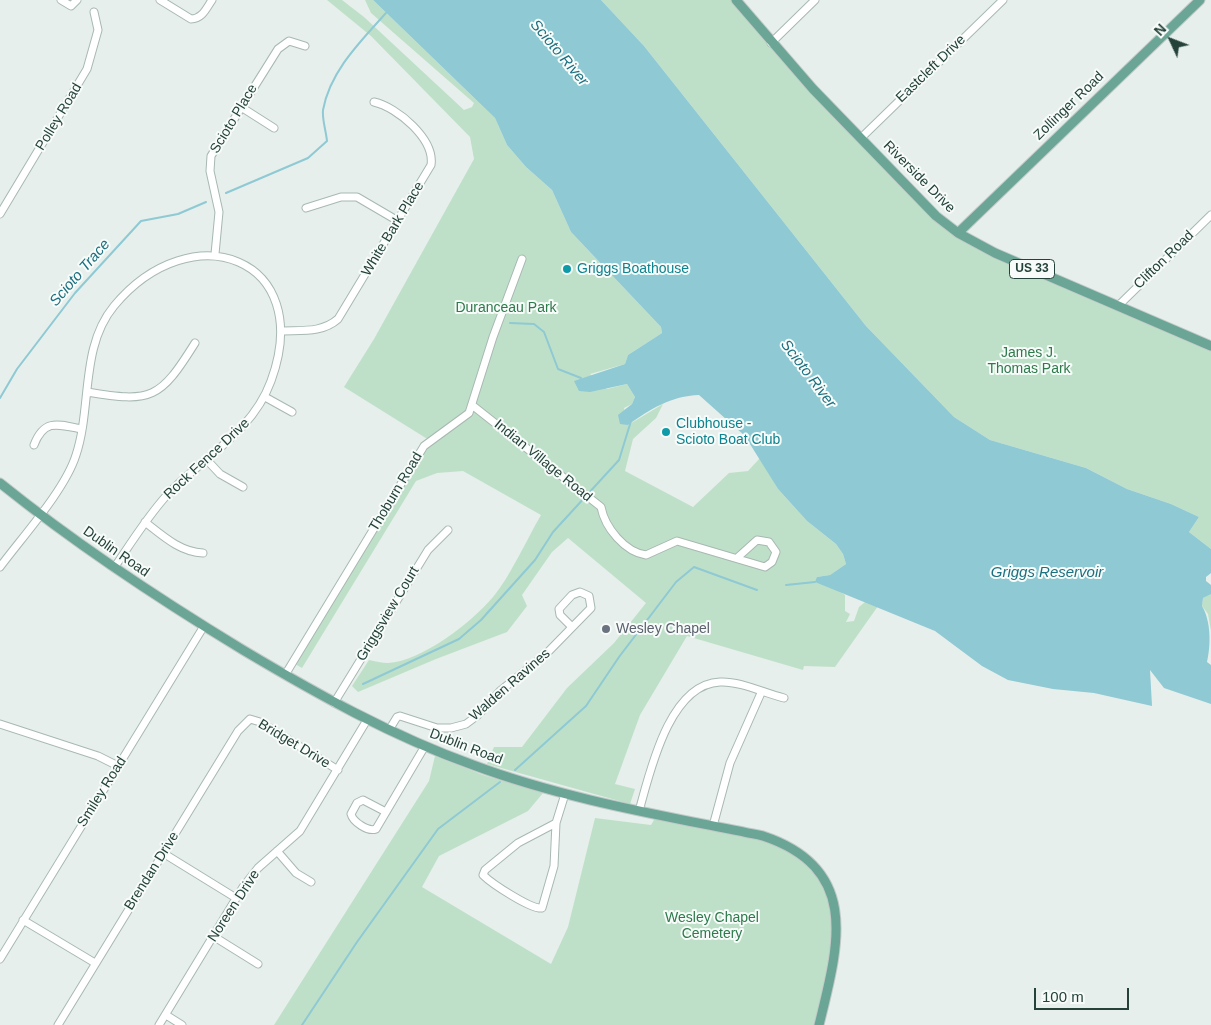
<!DOCTYPE html>
<html>
<head>
<meta charset="utf-8">
<style>
	body { margin:0 }
	#map { position:relative; width:1211px; height:1025px; overflow:hidden; background:#e6efeb; font-family:Arial,sans-serif }
	canvas { display:block }
	.north { position:absolute; left:1146px; top:15px; width:50px; height:50px; -webkit-text-stroke:4px #f7fbf9; paint-order:stroke; rotate:313deg; font-size:14px; font-weight:700; line-height:20px; text-align:center; color:#24423a }
	.north::after { content:''; display:block; margin:auto; width:18px; height:22px; background:#24423a; clip-path:polygon(50% 0,100% 100%,50% 72%,0 100%) }
	.scale { position:absolute; left:1034px; top:988px; width:95px; height:22px; box-sizing:border-box; border:2px solid #24423a; border-top:0; padding-left:6px; font-size:15px; line-height:18px; white-space:nowrap; color:#24423a; -webkit-text-stroke:4px #f7fbf9; paint-order:stroke }
</style>
</head>
<body>
<div id="map">
<canvas width="1211" height="1025"></canvas>
<div class="north">N</div>
<div class="scale">100 m</div>
</div>
<script>
const g = document.querySelector('canvas').getContext('2d');
g.lineJoin = 'round';
function fill(path, color) {
  g.fillStyle = color;
  g.fill(path, 'evenodd');
}
function trace(path, color, width, dash) {
  g.strokeStyle = color;
  g.lineWidth = width;
  g.lineCap = dash ? 'butt' : 'round';
  g.setLineDash(dash || []);
  g.stroke(path);
}
function drawText(font, color, halo, rows, align = 'center') {
  g.font = font + ' Arial,sans-serif';
  g.lineWidth = 4;
  g.setLineDash([]);
  g.textBaseline = 'middle';
  g.strokeStyle = halo;
  g.fillStyle = color;
  for (const [text, x, y, turn = 0] of rows) {
    g.save();
    g.translate(x, y);
    g.rotate((+turn || 0) * Math.PI / 180);
    g.textAlign = isNaN(turn) ? turn : align;
    if (halo) g.strokeText(text, 0, 0);
    g.fillText(text, 0, 0);
    g.restore();
  }
}
fill(new Path2D(`
	M327,0H342L364,17L464,110L472,107L474,103L371,13L365,0H373L495,118L507,145L526,167L552,190L571,232L661,327L662,333L628,355L625,364L590,374L607,389L627,384L635,397L632,404L624,408L628,425L663,404L656,418L633,439L625,471L693,507L729,473L748,471L760,458L778,489L807,521L836,544L843,554L846,564L830,575L817,577L845,595V611L850,614L846,622L854,621L859,607L870,598L883,599L835,667L804,666L803,670L687,636L640,715L615,784L635,789L630,804L487,764L494,747H522L567,688L614,643L646,603L568,538L552,552L522,595L527,606L507,632L436,659L358,692L352,686L369,660C375,661 382,663 388,663C422,661 471,623 493,597C510,577 527,539 541,515L463,471L437,473L416,481L302,668L295,664L429,440L344,387L374,339L474,159L470,137L371,36Z
	M601,0H736L756,26L958,233L1211,346V549L1189,532L1199,517L1171,504L1127,489L1086,468L990,440L954,417L866,326L644,46Z
	M1209,594H1211V631L1208,614L1202,606L1203,598Z
	M435,756L483,775L543,793L528,811L439,856L422,887L551,964L568,927L595,818L651,825L657,815L763,836L814,866L836,915L819,1025H274L429,781Z`), '#bfe0c8');
fill(new Path2D(`
	M373,0H601L644,46L866,326L954,417L990,440L1086,468L1127,489L1171,504L1199,517L1189,532L1211,549V573L1206,577V581L1211,585V594L1203,598L1202,606C1211,621 1211,645 1207,662L1211,665V704L1164,688L1150,670L1152,706L1094,693L1053,689L1008,680L982,666L935,631L815,582L817,577L830,575L846,564L843,554L836,544L807,521L778,489L745,436L699,395C671,396 650,409 628,425L620,424L618,415L632,404L635,397L627,384L590,392L579,391L574,381L625,364L628,355L662,333L661,327L571,232L552,190L526,167L507,145L495,118Z`), '#8ec9d4');
trace(new Path2D(`
	M226,193L308,158L327,141C326,131 322,119 323,110C330,71 361,41 386,13
	M510,323L534,324L544,332L558,369L581,378
	M0,398L17,369L75,293L141,221L178,214L206,202
	M786,585L815,582
	M363,684L459,639L481,620L535,560L553,532L619,460L631,421
	M515,770L586,706L619,657L676,582L694,567L757,590
	M302,1025L357,942L438,829L500,782`), '#8ec9d4', 2);
const minor = new Path2D(`
	M61,0L71,6L77,0
	M160,0L191,19C202,19 206,9 212,0
	M771,43L815,0
	M241,107L274,128
	M861,138L1003,0
	M306,208L341,197H357L398,221
	M0,214L87,69L98,30L94,12
	M215,254L219,212L210,171L211,156L278,49L289,41L305,46
	M1118,306L1211,215
	M281,331C302,330 322,333 338,319L431,165C435,139 397,107 374,102
	M87,392C152,403 160,399 195,343
	M265,397L292,412
	M472,405L601,507C605,528 625,552 646,555L677,541L765,567L772,562L776,552L769,542L757,540L737,558
	M34,445C44,419 57,424 81,429
	M206,459L220,474L243,487
	M145,522C163,536 180,552 203,553
	M0,567C23,536 65,490 76,455C92,407 80,347 114,306C192,212 316,258 271,381C252,433 203,457 167,495C147,517 131,543 114,568
	M285,675L424,446L469,413L493,337L522,259
	M334,703L428,550L448,530
	M0,724L98,756L118,766
	M389,730L397,717L400,716L437,728H451L466,724L478,715L500,691L546,654L591,608L589,596L580,592L572,595L559,609L560,615L572,627
	M639,811C650,772 669,684 720,682C740,681 764,693 784,698
	M386,812L363,800L357,803L351,814C353,822 368,832 376,829L425,746
	M556,823L518,843L485,870L483,875C492,884 532,910 542,908L554,866L556,823L565,794
	M713,826L730,763L761,693
	M277,851L296,873L311,882
	M163,853L236,898
	M23,920L95,963
	M213,936L258,964
	M0,959L204,626
	M166,1015L182,1025
	M58,1025L238,731L250,719L260,722L338,770
	M159,1025L243,887L258,868L300,831L367,720`);
const major = new Path2D(`
	M736,0L813,89L936,216L958,233L995,253L1211,346
	M958,233L1200,0
	M0,483C77,545 159,599 243,650C317,694 392,736 473,765C567,800 666,816 763,836C862,869 838,947 819,1025`);
trace(minor, '#a8b8b2', 9);
trace(major, '#c2cac8', 11);
trace(minor, '#fff', 7);
trace(major, '#6aa596', 9);
for (const [x, y, r, color] of [
	[567,269,5,"#0f9aa8"],
	[666,432,5,"#0f9aa8"],
	[606,629,5,"#6b7280"]
]) {
  const dot = new Path2D();
  dot.arc(x, y, r, 0, 2 * Math.PI);
  g.fillStyle = color;
  g.fill(dot);
  trace(dot, '#f7fbf9', 2);
}
for (const [x, y, w] of [
	[1032,269,45]
]) {
  const box = new Path2D();
  box.roundRect(x - w / 2, y - 9.5, w, 19, 4);
  g.fillStyle = '#f7fbf9';
  g.fill(box);
  trace(box, '#24423a', 1);
}
drawText('bold 12px', '#24423a', null, [
	["US 33",1032,269]
]);
drawText('14px', '#24423a', '#f7fbf9', [
	["Eastcleft Drive",931,69,-44],
	["Zollinger Road",1069,106,-44],
	["Polley Road",59,117,-59],
	["Scioto Place",234,119,-59],
	["Riverside Drive",919,177,45],
	["White Bark Place",393,229,-59],
	["Clifton Road",1164,260,-44],
	["Rock Fence Drive",207,459,-43],
	["Indian Village Road",543,461,39],
	["Thoburn Road",396,492,-59],
	["Dublin Road",116,552,35],
	["Griggsview Court",388,614,-59],
	["Walden Ravines",510,685,-41],
	["Bridget Drive",294,744,31],
	["Dublin Road",466,747,21],
	["Smiley Road",102,792,-58],
	["Brendan Drive",152,871,-58],
	["Noreen Drive",234,906,-57]
]);
drawText('14px', '#0d838f', '#f7fbf9', [
	["Griggs Boathouse",577,269],
	["Clubhouse -",676,424],
	["Scioto Boat Club",676,440]
], 'left');
drawText('14px', '#2d7a4b', '#f7fbf9', [
	["Duranceau Park",506,308],
	["James J.",1029,353],
	["Thomas Park",1029,369],
	["Wesley Chapel",712,918],
	["Cemetery",712,934]
]);
drawText('14px', '#5b616d', '#f7fbf9', [
	["Wesley Chapel",616,629]
], 'left');
drawText('italic 15px', '#1c6f80', '#f7fbf9', [
	["Scioto River",559,53,50],
	["Scioto Trace",80,273,-49],
	["Scioto River",808,374,53],
	["Griggs Reservoir",1047,573]
]);
</script>
</body>
</html>
